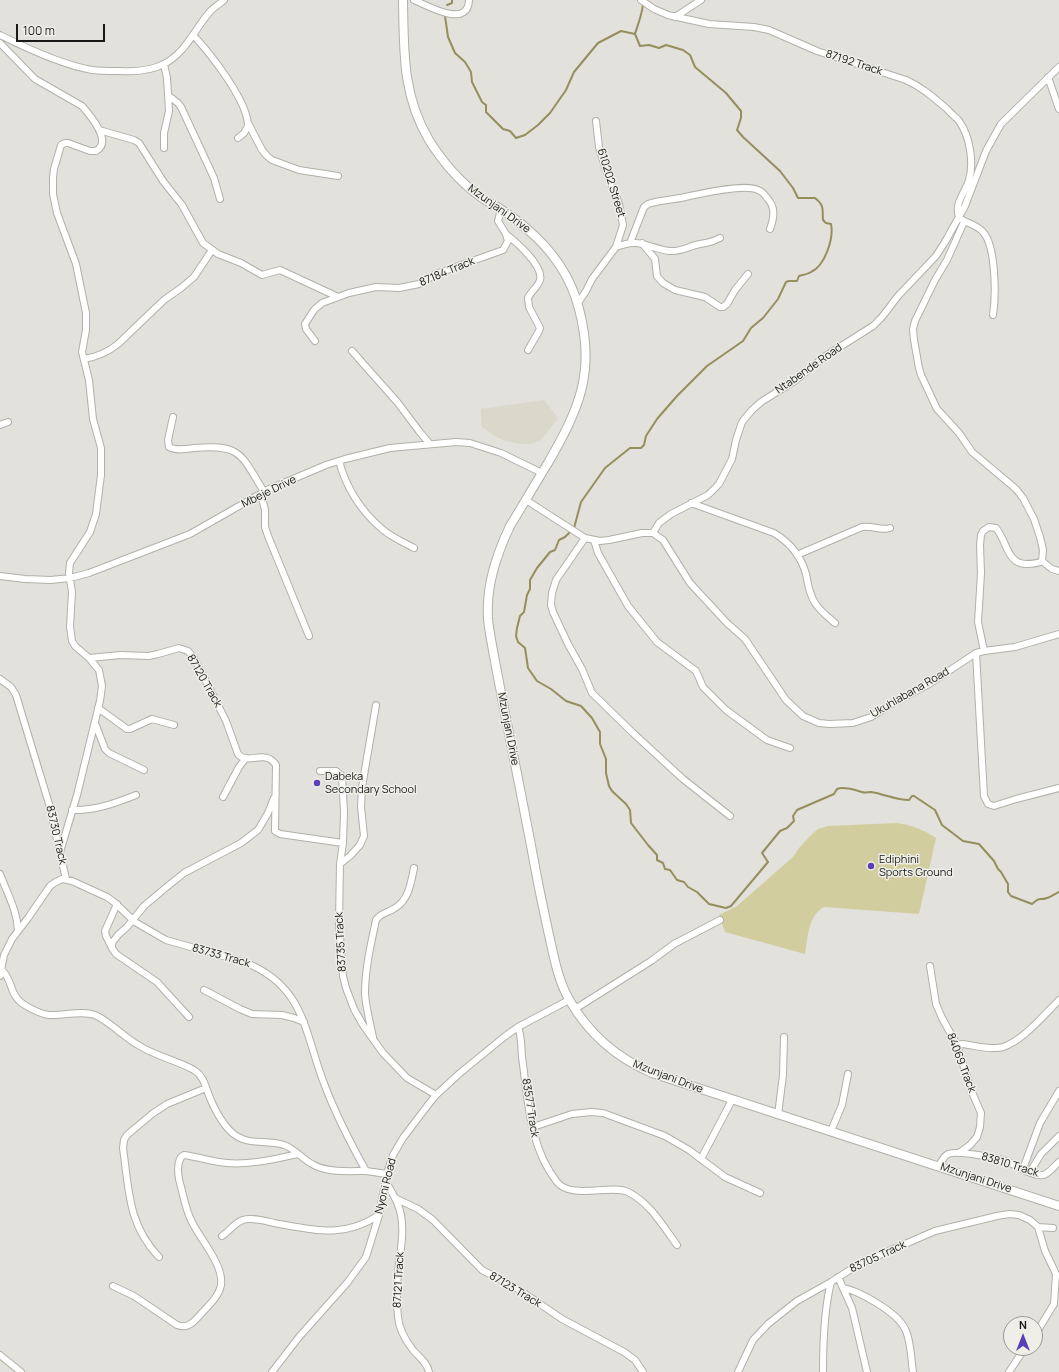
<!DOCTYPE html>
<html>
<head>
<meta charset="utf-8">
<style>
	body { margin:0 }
	#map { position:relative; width:1059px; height:1372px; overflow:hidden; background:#e2e1db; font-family:Manrope,sans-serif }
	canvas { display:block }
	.north { position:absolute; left:1003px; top:1316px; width:40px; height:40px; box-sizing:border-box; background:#efefe8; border:1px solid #999994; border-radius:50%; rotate:0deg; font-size:11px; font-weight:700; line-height:16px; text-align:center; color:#191917 }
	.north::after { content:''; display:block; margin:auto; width:14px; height:18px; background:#593eb6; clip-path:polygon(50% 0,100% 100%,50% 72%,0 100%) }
	.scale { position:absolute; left:16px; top:24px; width:89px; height:18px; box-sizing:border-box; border:2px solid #191917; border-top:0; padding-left:5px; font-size:12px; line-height:14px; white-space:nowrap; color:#191917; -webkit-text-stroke:3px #efefe8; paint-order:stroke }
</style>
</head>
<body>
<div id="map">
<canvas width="1059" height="1372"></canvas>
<div class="north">N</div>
<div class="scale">100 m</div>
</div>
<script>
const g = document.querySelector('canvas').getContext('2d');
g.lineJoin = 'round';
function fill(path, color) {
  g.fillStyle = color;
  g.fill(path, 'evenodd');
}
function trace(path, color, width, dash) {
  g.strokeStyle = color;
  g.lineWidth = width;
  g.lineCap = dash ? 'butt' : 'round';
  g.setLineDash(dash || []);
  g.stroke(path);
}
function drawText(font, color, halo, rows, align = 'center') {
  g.font = font + ' Manrope,sans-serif';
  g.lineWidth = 3;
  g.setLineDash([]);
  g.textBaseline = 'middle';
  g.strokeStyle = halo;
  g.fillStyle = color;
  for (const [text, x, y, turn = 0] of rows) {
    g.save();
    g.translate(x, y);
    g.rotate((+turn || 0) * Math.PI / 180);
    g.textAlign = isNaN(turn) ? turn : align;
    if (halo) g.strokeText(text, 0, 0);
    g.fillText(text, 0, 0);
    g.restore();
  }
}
fill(new Path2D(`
	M544,400L558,418L541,440L531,444H521L505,441L490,433L481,426V409Z`), '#d9d8ca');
fill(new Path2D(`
	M897,823C912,825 924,830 936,838L919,914L824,907C808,916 808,937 805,954L725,932L719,915L737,906L793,857L799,848L811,835L818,829L828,826Z`), '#d2cd9f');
trace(new Path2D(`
	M447,5L452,3V0
	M445,16L448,37L455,53L465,62L471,72L472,82L482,102L486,105V112L503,129L510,131L516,138L525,135L538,125L550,113L566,90L574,72L598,43L621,31L635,34L640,46L649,45L659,48L666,45L683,50L690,55L695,67L726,93L741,111V118L737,130L743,137L780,171L793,188L798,198H815C825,206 822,209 823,220L826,223L831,224C834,238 825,266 811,272C808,274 803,275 799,276L797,281H789L786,282L778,299L763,318L751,328L743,341L707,366L677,396L657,419L646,436L644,445L641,448H630L605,468L581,502L574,528L565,537L559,540L555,550L550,552L537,568L530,580V589L527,595L524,612L520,616L517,628L516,636L518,642L525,648L528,668L537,681L551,689L566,701L581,706L592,718L600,732V744L606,759V773L609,786L612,791L626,804L630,810L631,823L648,845L657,855V860L663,863L665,869L670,870L677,880L684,882L688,887L697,892L709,904L726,908L731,906L768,862L762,853L780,831L787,828L794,821L793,816L797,810L834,794L837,789C844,786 855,790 862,792C864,793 868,792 871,792C884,794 896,800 909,800L912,796H914L935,810L942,825L963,841L979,844L994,861L998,869L1001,872L1008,884V892L1011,896L1032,904C1041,896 1039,901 1047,898C1051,897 1055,894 1059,892
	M635,34C638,24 642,15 643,4`), '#958f5d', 2);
const minor = new Path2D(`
	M414,0C428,6 468,29 469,0
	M641,0L654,9L668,15L709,24L754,27L769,30L817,51L906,80C922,87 934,98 948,110C951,114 956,117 959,121C970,136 974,163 969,180C965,193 954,203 959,217L964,221L963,224L947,260L935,280L915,321L913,329L914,340L919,368L921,375L937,409L959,433L972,452L1016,489L1023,498L1034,519L1040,537L1043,550L1042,561C1037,564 1032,564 1026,564C1007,564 1007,541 996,528L989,527L983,531L981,535L980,545L981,573L978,622L984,651
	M675,17L701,0
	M0,35C26,48 63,65 92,70C101,71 110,71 119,71C134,72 150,71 164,64C185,53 194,31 208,14C212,8 219,5 224,0
	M193,35C210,53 248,101 248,126L244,133L238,138
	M0,43L35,79L82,106C90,115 113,142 96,151H90L68,143H65L61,145L54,169L53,178V194L57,213L76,264L86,313V330L82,352L89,380L93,419L101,448V475L96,514L90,532L70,563L69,573L72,592L70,627L72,641L75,646L89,658L99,670L102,686L100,701L77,795L60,852
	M1048,77L1059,109
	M169,96L178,103L181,107L214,178L220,199
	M248,123L262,150L267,156L272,160L299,170L338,176
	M99,130L134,140L139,143L163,181L182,205L203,243L218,254L241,263L262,275L280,270L338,297
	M164,148V133L169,111L167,78L164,64
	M964,221C971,224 978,226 983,232C996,246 996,296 993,315
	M506,234C516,242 544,266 540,280C538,287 531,291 528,298L529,307L540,328L539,331L528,350
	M630,243L644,207L648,204C660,200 673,200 685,197C699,194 746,183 758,190C761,191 765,195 767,198C776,207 774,218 770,229
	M642,243L655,259L657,276L663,283L675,290L705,297L720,307H723L727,304L735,290L748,274
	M616,247C641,237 646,248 670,251C681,252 689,246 700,244C710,242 711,243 720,238
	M578,303L586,291L592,279L616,247L623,225L619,204L607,173L599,147L596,121
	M315,341L306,329L305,324L314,310L322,303L349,293L376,287L399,288L419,284L436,274L503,250L508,241L506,234L498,221L501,209
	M352,351L398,403L419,431L429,443
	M84,359C97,357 108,352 118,344L164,300L181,288L194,277L212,250
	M173,417L168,440L169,447C176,451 186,449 194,448C241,444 241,454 264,492
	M0,425L8,422
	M339,461C346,487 361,511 382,529C391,537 403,542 414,548
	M261,494L265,510V527L268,536L309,636
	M526,500L585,538L600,541L609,540L642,533H653L663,540L690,583L727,623L745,639L786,700L803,716L819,723L829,724L853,723L871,717L895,702L929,684L976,653L984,651L1015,647L1059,634
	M691,503L774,533C789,542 801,556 806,574C808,584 809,594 815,603C820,611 828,617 835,623
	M653,533L659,523L671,514L708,495L719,484L732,459L736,440L742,422L752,410L761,402L796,380L824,357L873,326L882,317L898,296L936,256L945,242L965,206L986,151L1001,124L1059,67
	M585,538L556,580L552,593L551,605L553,612L568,644L582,669L592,693L633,733L683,779L730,816
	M594,540L598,553L628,606L657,642L696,671L703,687L726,710L767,740L790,748
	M797,555L862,527C872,525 880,531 890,528
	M1042,561L1052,569L1059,571
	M0,576L25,579L51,580L70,578L89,573L190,534L267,490L326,465L345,459L390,448L456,442L470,443L501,453L542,473
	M976,653L984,796L988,804L994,806L1016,799L1059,788
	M89,658L121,655L149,656L158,654L179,648L188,651L194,658L226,721L238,754C248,766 265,748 276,765L275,831L280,834L343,843
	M0,679L11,687L16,695L49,804L66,879
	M98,708L127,729H130L152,719L174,725
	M95,723L105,749L109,753L144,770
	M320,771H336L342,776L344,812L343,843L340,864L339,923L343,976L346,988L354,1009L363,1025L383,1053L407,1078L436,1095
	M223,797L239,767L246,758
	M72,810C94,811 116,803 136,795
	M340,864L350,856L360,845L364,836L361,807L362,787L376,705
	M0,874C7,893 17,910 18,930
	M112,948L106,936L105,931L117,904
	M930,966L936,1004L942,1018L957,1045L971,1090L981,1113L980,1127L977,1137L970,1145L959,1153
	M1,969C13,979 9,995 23,1004C31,1009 40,1014 49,1015C64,1016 81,1010 95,1015C109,1021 124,1037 138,1045C155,1056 176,1060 194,1070C205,1077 205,1087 210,1098C214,1108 219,1117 225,1125C243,1149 261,1138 284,1145C294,1148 302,1159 312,1164C327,1173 349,1171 366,1171
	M0,976L4,955L12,939L28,918L50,886L54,883L62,879L72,881L107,897L114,902L135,922L166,940L244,962C306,986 304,1033 325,1086C336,1115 351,1144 366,1171L387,1174
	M204,990L240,1009L252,1014L282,1015L294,1018L304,1022
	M575,1009L651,961L674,944L720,920
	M189,1017L157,982L116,954L112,948V943L118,935L127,927L144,906L163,890L184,873L241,843L258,830L268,813L274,798
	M518,1027C522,1037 521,1047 522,1057C528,1099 529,1147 557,1182C571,1200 611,1184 628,1192C650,1203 663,1226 677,1245
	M373,1037C370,1023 366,1008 365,994C365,968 371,944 376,920C381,912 388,913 395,908C409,900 411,882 414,868
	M957,1045L962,1044C973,1045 985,1049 996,1048C1017,1048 1045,1014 1059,1000
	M778,1115L783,1075L784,1037
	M533,1127L572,1114L591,1112L603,1113L665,1136L689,1150L725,1177L760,1193
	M831,1131L842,1105L848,1074
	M701,1159L732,1100
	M939,1166C941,1162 943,1157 948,1154C959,1150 997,1158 1008,1162C1017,1166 1034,1177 1043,1175C1049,1174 1054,1166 1059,1162
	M1023,1169L1040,1123L1059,1091
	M1030,1172L1041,1154L1059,1136
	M386,1182C392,1192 399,1203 401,1215C404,1231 401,1248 399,1264C397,1281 396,1300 398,1317C399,1329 406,1341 413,1350C419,1357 427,1362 429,1372
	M395,1198L418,1209L433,1220L482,1270L518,1289L562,1319L624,1352L635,1360L643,1372
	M1038,1227L1045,1251L1057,1276
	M222,1236C229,1232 235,1222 243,1220C252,1217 265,1221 274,1223C314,1230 343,1239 379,1215
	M159,1257C128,1225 129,1190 123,1148L124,1140L127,1135L152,1114L167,1104L206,1088
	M838,1277L852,1308L867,1372
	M113,1286L134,1296L177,1325C187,1329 193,1323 200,1315C207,1307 219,1297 221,1285C224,1265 200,1239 192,1222C186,1211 184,1198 181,1187C178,1177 176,1166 181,1157L184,1155C199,1157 213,1162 227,1163C251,1165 275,1159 298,1154
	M843,1288C860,1291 898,1313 905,1329C911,1340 911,1359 913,1372
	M1035,1335L1054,1304L1056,1274
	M0,1355L21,1372
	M272,1372L299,1337L347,1283L366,1257L379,1215L387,1174L393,1155L403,1138L428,1105L436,1095L460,1073L504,1037L518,1027L569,1000
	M738,1372L753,1340L768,1324L797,1301L831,1282L859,1264L935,1231L997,1216L1009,1214L1019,1215L1030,1220L1038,1227L1053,1228
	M823,1372C823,1342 824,1310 831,1282
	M1009,1372L1025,1348`);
const major = new Path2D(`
	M403,0C404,50 402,95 429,140C442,161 458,180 478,195C484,200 492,204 499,208C508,214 518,221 526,228C551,249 571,277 579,309C596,372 579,409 548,463C535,484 523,505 510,526C496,556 486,586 488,619C489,631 492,644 494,656C507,726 522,796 535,867C539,889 544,912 549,935C554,957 558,981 570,1001C589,1034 617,1058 652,1073L1059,1206`);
trace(minor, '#b1b0aa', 8);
trace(major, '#b1b0aa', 10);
trace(minor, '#fff', 6);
trace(major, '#fff', 8);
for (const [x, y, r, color] of [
	[317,783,4,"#593eb6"],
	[871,866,4,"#593eb6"]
]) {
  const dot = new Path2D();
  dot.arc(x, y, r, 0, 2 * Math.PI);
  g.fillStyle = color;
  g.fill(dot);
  trace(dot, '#efefe8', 1.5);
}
drawText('11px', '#191917', '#efefe8', [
	["87192 Track",854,63,18],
	["610202 Street",611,183,73],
	["Mzunjani Drive",499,209,36],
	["87184 Track",447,272,-23],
	["Ntabende Road",809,369,-35],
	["Mbeje Drive",269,492,-26],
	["87120 Track",204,681,60],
	["Ukuhlabana Road",910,693,-30],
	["Mzunjani Drive",508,729,79],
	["83730 Track",56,835,77],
	["83735 Track",341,942,-93],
	["83733 Track",221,956,16],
	["84069 Track",961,1063,69],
	["Mzunjani Drive",668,1077,21],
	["83577 Track",530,1108,81],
	["83810 Track",1010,1165,17],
	["Mzunjani Drive",976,1178,18],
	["Nyoni Road",386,1186,-76],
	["83705 Track",878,1257,-25],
	["87121 Track",399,1280,-87],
	["87123 Track",515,1290,31]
]);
drawText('11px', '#191917', '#efefe8', [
	["Dabeka",325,777],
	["Secondary School",325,790],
	["Ediphini",879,860],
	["Sports Ground",879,873]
], 'left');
</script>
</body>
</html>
